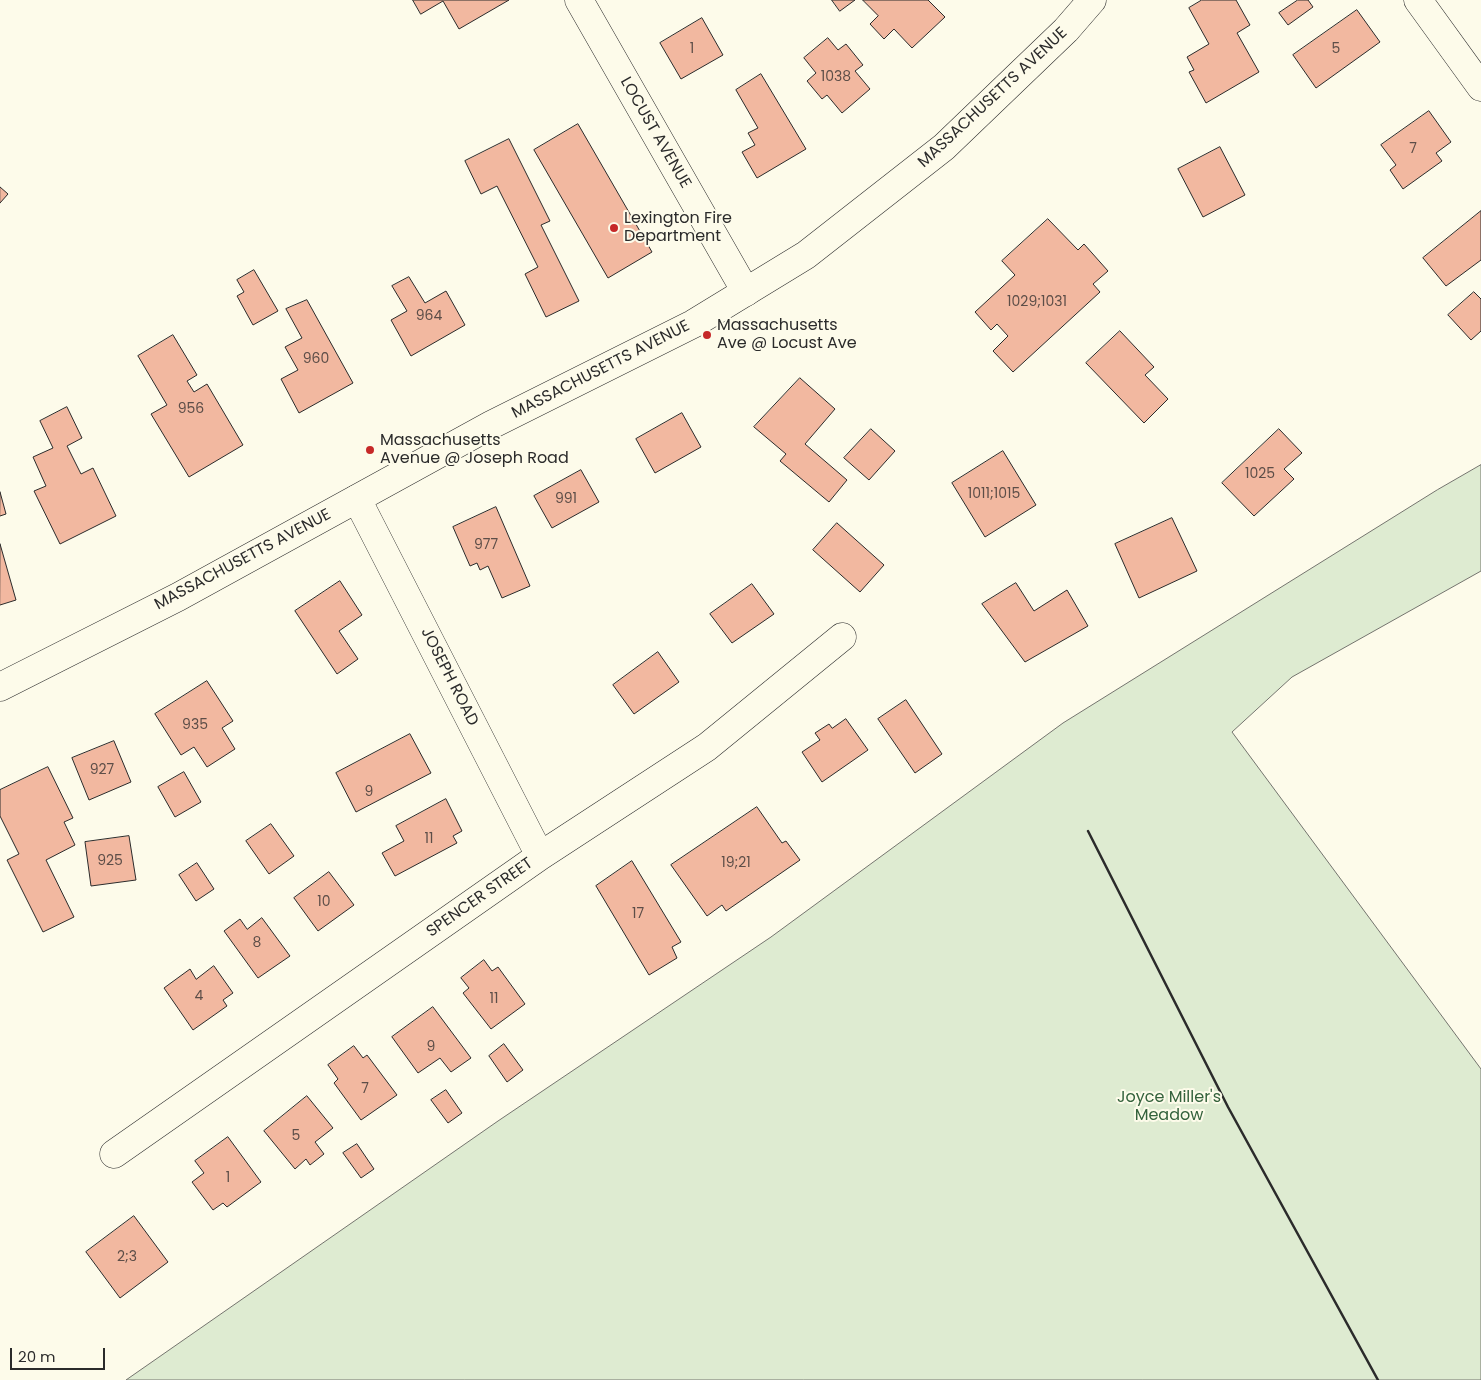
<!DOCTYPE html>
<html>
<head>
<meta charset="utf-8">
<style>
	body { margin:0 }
	#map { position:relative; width:1481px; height:1380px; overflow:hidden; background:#fdfbea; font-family:Poppins,sans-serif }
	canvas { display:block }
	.scale { position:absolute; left:10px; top:1348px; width:95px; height:22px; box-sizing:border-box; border:2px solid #2b2b2b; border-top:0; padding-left:6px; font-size:15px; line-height:18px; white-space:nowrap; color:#2b2b2b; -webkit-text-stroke:4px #fdfbea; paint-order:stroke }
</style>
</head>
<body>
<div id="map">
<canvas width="1481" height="1380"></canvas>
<div class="scale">20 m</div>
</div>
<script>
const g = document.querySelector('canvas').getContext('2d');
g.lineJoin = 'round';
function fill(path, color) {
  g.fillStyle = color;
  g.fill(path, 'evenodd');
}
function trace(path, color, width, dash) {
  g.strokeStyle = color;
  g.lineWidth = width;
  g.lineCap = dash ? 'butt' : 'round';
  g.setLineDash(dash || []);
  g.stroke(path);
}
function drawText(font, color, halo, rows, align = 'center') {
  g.font = font + ' Poppins,sans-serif';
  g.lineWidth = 4;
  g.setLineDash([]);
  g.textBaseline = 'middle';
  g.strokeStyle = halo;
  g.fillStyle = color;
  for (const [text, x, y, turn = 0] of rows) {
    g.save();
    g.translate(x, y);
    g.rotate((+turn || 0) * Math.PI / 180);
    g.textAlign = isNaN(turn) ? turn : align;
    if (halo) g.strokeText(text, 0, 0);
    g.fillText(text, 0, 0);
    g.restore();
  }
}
const green = new Path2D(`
	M1481,465V571L1292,677L1232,732L1481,1069V1380H126L498,1121L771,937L1063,723L1437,490Z`);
fill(green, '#deebd1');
trace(green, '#74746e', 1);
const building = new Path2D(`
	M413,0H509L459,29L443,1L421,14Z
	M832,0H855L840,11Z
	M863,0H928L945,17L912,48L894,29L884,39L870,24L878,16Z
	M1202,0H1236L1250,25L1237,33L1259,72L1206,103L1189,72L1194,70L1187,57L1209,44L1189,8Z
	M1298,0H1308L1313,7L1288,25L1279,13Z
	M1357,10L1380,42L1316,88L1293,55Z
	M702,18L723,55L681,79L660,43Z
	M828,38L838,50L846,44L863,65L855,71L870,89L842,113L827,95L822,99L807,81L816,73L804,58Z
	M761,74L806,149L757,178L742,152L755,145L748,133L758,128L736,90Z
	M1429,111L1451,142L1436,153L1442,161L1403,189L1390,170L1396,165L1381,145Z
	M578,124L652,252L608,278L534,150Z
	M509,139L550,221L541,225L579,301L546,317L525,274L538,267L497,186L481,194L465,161Z
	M1220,147L1245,195L1203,217L1178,169Z
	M0,187L8,194L0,203Z
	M1481,211V260L1446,286L1423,258Z
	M1048,219L1078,250L1084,244L1108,271L1093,284L1100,292L1013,372L993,351L1008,336L997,324L991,330L975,312L1015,275L1002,261Z
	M254,270L278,311L253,325L237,296L244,292L237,280Z
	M409,277L425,303L446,291L465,325L411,356L391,320L407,311L392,286Z
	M1474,292L1481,299V331L1471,340L1448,315Z
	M307,300L353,383L299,413L281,379L298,370L285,347L302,338L286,309Z
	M1120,331L1154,367L1145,375L1168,399L1144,423L1086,363Z
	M173,335L197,375L187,381L194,392L207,384L243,445L189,477L151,414L167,405L138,356Z
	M800,378L835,409L805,444L847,480L829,502L780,461L786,454L754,427Z
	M67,407L82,438L67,446L81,474L93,468L116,516L60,544L34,491L46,486L33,457L53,448L40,421Z
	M682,413L701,447L655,473L636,439Z
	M871,429L895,451L869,480L844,458Z
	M1279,429L1302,453L1284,469L1294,479L1254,516L1222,483Z
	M1003,451L1036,505L985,537L952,483Z
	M581,470L599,502L552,528L534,496Z
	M0,492L6,514L0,516Z
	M496,507L530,586L502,598L488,566L480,570L477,563L470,566L453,527Z
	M1172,518L1197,571L1139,598L1115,544Z
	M837,523L884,565L860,592L813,550Z
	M0,544L16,600L0,605Z
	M340,581L362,615L339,631L358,659L337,674L295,611Z
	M1016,583L1034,611L1067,590L1088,626L1025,662L982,604Z
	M752,584L774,614L732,643L710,614Z
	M658,652L679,682L634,714L613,685Z
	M207,681L233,721L222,728L235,749L207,767L194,747L181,755L155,714Z
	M906,700L942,754L915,773L878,719Z
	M846,719L868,750L822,782L802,752L820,740L815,733L829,724L832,728Z
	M410,734L431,773L356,812L336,773Z
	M114,741L131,782L89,800L72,758Z
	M48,767L73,818L64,822L75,845L46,860L74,917L43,932L7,860L19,854L0,816V790Z
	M184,772L201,802L175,817L158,787Z
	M446,799L462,831L453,836L457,843L395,876L382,853L404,841L396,826Z
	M757,807L782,843L786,841L800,860L726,911L722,905L707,916L671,865Z
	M271,824L294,856L269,874L246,841Z
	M129,836L136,880L91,886L85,842Z
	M632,861L681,942L672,947L677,958L649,975L596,886Z
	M197,863L214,889L196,901L179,875Z
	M329,872L354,905L318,931L294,898Z
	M262,918L290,956L258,978L224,931L240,919L247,929Z
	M484,960L492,971L498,967L525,1004L491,1029L463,993L469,988L461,978Z
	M214,966L233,993L223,1000L227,1006L193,1030L164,988L190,969L196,979Z
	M433,1007L471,1058L451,1072L440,1058L418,1073L392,1037Z
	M504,1044L523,1070L507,1082L489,1056Z
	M354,1046L363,1058L367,1055L397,1095L361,1120L334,1083L338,1079L328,1065Z
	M446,1090L462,1113L448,1123L431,1100Z
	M307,1096L333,1128L315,1142L324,1154L310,1165L306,1159L295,1169L264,1131Z
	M228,1137L261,1182L227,1207L223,1203L213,1210L192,1182L204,1173L195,1161Z
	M357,1144L374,1169L361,1178L343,1153Z
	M134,1216L168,1262L120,1298L86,1252Z`);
fill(building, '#f2b8a0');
trace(building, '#2b2b2b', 1);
const minor = new Path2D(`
	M357,499L540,856
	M114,1154L540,856L707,747L842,637`);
const tertiary = new Path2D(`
	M579,0L746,292`);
const secondary = new Path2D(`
	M1418,0L1481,87`);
const primary = new Path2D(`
	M0,687L178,597L491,425L693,324L806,255L944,147L1066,30L1092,0`);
trace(minor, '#2b2b2b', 29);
trace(tertiary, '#2b2b2b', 29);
trace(secondary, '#2b2b2b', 29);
trace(primary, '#2b2b2b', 29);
trace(minor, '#fdfbea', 28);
trace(tertiary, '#fdfbea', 28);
trace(secondary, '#fdfbea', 28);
trace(primary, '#fdfbea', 28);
trace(new Path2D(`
	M1088,831L1228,1107L1378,1380`), '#2b2b2b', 2.5);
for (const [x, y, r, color] of [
	[614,228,5,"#c62828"],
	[707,335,5,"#c62828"],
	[370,450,5,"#c62828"]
]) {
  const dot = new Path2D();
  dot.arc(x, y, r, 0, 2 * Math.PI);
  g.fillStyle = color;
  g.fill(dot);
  trace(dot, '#fdfbea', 2);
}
drawText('14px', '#5d4e48', null, [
	["1",692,49],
	["5",1336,49],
	["1038",836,77],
	["7",1413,149],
	["1029;1031",1037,302],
	["964",429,316],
	["960",316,359],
	["956",191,409],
	["1025",1260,474],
	["1011;1015",994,494],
	["991",566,499],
	["977",486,545],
	["935",195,725],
	["927",102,770],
	["9",369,792],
	["11",429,839],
	["925",110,861],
	["19;21",736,863],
	["10",324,902],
	["17",638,914],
	["8",257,943],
	["4",199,996],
	["11",494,999],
	["9",431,1047],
	["7",365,1089],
	["5",296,1136],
	["1",228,1178],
	["2;3",127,1257]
]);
drawText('16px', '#2b2b2b', '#fdfbea', [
	["MASSACHUSETTS AVENUE",993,98,-43],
	["LOCUST AVENUE",655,133,60],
	["MASSACHUSETTS AVENUE",601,370,-27],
	["MASSACHUSETTS AVENUE",243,560,-28],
	["JOSEPH ROAD",449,677,63],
	["SPENCER STREET",480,898,-35]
]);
drawText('16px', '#2b2b2b', '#fdfbea', [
	["Lexington Fire",624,219],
	["Department",624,237],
	["Massachusetts",717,326],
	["Ave @ Locust Ave",717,344],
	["Massachusetts",380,441],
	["Avenue @ Joseph Road",380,459]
], 'left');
drawText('16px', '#34623c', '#fdfbea', [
	["Joyce Miller's",1169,1098],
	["Meadow",1169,1116]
]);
</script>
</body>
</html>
